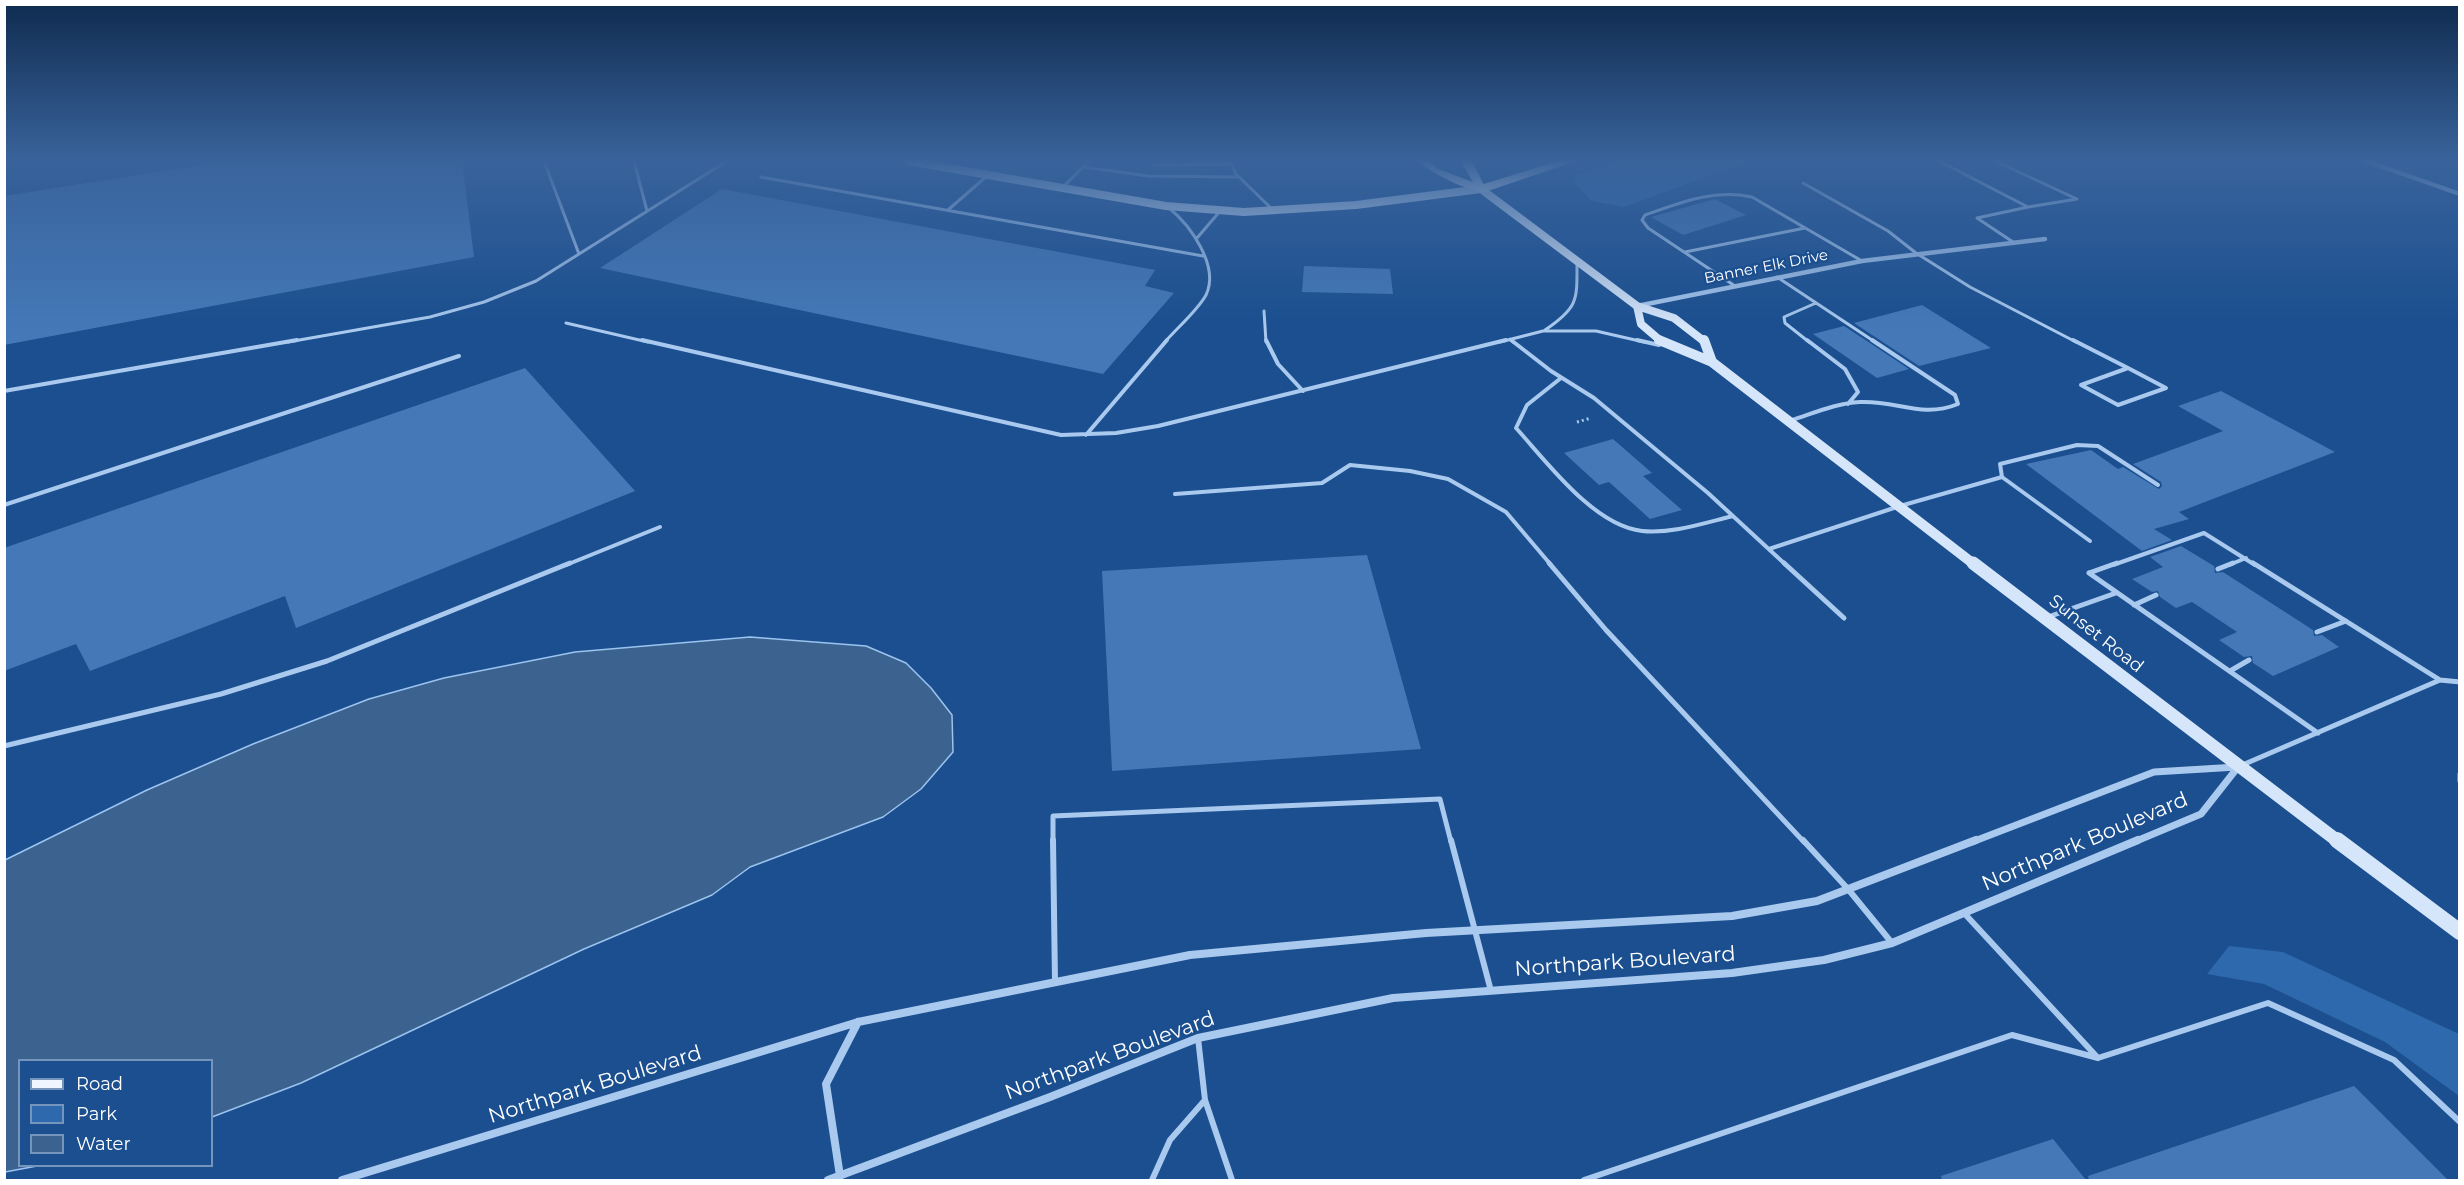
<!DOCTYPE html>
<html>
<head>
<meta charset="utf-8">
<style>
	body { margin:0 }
	#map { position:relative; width:2464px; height:1185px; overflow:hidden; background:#1b4f8f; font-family:Montserrat,sans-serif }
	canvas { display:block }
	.frame { position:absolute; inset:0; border:6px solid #fff; pointer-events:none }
	.legend { position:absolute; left:18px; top:1059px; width:195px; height:108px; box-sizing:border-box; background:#1b4f8f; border:2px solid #7695bc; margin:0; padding:8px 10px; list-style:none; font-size:18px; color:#fff }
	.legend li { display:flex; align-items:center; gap:12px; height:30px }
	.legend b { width:30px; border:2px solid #7695bc }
</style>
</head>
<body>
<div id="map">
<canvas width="2464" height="1185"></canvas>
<div class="frame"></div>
<ul class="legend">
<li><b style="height:8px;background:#f0f6ff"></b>Road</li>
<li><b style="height:16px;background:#2e69ad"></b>Park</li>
<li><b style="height:16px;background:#3c6290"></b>Water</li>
</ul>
</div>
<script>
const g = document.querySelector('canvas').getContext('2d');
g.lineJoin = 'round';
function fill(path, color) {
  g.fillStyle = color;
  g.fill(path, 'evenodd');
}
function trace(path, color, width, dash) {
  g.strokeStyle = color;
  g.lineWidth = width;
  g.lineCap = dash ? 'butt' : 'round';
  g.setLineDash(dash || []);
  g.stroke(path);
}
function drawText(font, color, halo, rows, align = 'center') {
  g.font = font + ' Montserrat,sans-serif';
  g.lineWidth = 4.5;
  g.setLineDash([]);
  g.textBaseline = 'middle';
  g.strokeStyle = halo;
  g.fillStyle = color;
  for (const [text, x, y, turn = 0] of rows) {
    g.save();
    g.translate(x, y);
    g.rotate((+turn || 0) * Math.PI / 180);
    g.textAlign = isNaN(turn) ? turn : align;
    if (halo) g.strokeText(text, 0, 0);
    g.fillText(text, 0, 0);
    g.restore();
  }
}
fill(new Path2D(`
	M1622,161H1749L1624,207L1591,201L1573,181L1579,174Z
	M2229,946L2283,952L2459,1034V1096L2385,1042L2264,984L2207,974Z`), '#2e69ad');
const water = new Path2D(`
	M750,637L866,646L906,663L931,688L952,715L953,752L921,789L883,817L750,867L712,895L584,949L301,1083L212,1117V1060H20V1166H37L5,1172V860L147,790L253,744L369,699L444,678L575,652Z`);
fill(water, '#3c6290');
trace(water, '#9cc4f0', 1.5);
fill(new Path2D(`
	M226,161H462L474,257L4,345V196Z
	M722,189L1155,270L1145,286L1174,293L1103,374L600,268Z
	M1715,199L1746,215L1683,235L1651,217Z
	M1304,266L1390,269L1393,294L1302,292Z
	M1922,305L1991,348L1919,366L1854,323Z
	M1844,326L1870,343L1909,369L1877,378L1813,334Z
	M525,368L635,491L296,628L285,596L90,671L76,644L4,671V548Z
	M2221,391L2335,452L2179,512L2189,519L2154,529L2172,540L2142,551L2026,464L2091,450L2118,469L2123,467L2159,489L2162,486L2161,482L2133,464L2223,431L2178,406Z
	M1613,439L1652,473L1643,476L1682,510L1650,519L1609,482L1599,485L1564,453Z
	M2181,546L2214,566L2215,573L2223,572L2313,630L2314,636L2322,635L2339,647L2273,676L2253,663L2252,656L2244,657L2219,640L2237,632L2192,602L2176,608L2160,597L2158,591L2152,592L2132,579L2163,567L2150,557Z
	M1367,555L1421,749L1112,771L1102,571Z
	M2354,1086L2448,1180H2089L2088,1176Z
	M2053,1139L2086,1180H1942L1941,1176Z`), '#4478b7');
trace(new Path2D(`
	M1577,422L1591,418`), '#a9c9ee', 3, [2, 3]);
trace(new Path2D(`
	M544,161L579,254
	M634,161L647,211
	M1939,161L2028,207L1977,218L2013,242
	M1995,161L2077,199L2028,207
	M1231,163L1236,174L1273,210
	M1152,165L1231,164
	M1084,167L1148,176L1239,177
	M761,177L1203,256
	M1803,183L1888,231L1916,253L1970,287L2076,342
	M1062,188L1089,161
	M948,210L988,175
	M1197,238L1221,210
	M1685,252L1805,228
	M1777,277L1875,342
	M1735,286L1648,228L1642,220L1645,215C1682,202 1713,189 1752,197L1862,261
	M1264,311L1266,342
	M566,323L648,342
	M1545,330C1579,307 1577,300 1577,261
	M1510,339L1513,342
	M288,342L430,317L484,302L536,281L727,161
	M1165,342C1177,328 1198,310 1206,295C1220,266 1190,225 1169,208
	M1500,342L1543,331H1596L1644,342
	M1809,342L1785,323L1784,317L1816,303`), '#a9c9ee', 3);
trace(new Path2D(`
	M642,340L1061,435L1116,433L1158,426L1506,340
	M1266,340L1278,364L1303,391
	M1511,340L1551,371L1594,398L1708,493L1786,565
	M1637,340L1659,345
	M1807,340L1845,369L1858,392L1848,404
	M2073,340L2128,368
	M2128,368L2166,388L2118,405L2081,385Z
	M1561,378L1527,405L1516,428C1547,462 1594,526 1642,531C1672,534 1704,523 1733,516
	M4,391L297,340
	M1792,420C1814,413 1837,403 1860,402C1897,400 1921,419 1958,404L1955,395L1872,340
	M1086,435L1167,340
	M2002,477L2000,464L2077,445L2098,446L2158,485
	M1175,494L1322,483L1350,465L1410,471L1448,479L1506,512L1551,565
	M4,505L459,356
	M1769,549L1900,506L2002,477L2090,541
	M566,565L660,527
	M2113,565L2204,533L2255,565
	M2229,565L2246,558`), '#a9c9ee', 4);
trace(new Path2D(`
	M1549,563L1606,630L1804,842
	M1784,563L1844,618
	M2218,569L2233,563
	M2089,573L2117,563
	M2089,573L2318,733
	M2134,605L2156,595
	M2048,617L2116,593
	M2317,632L2346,621
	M2230,671L2249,660
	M2440,680L2460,682
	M4,746L221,694L327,661L570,563
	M2240,766L2440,680L2253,563
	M2460,774V781
	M1053,842V816L1440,799L1451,842`), '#a9c9ee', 5);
trace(new Path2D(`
	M1053,840L1055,982
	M1451,840L1491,991
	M1803,840L1848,889L1892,943
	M1964,913L2098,1058
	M1198,1038L1205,1100L1232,1180
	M1152,1180L1170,1140L1205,1100
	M1584,1180L2012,1035L2098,1058L2268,1003L2394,1060L2460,1122`), '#a9c9ee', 6);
trace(new Path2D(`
	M2366,161L2460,194
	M1637,306L1862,261L2045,239`), '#a9c9ee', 4.5);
trace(new Path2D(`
	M1972,842L2154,772L2237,767
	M2134,842L2201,814L2238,767`), '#a9c9ee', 7);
trace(new Path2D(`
	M840,1176L826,1084L858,1022
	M342,1180L858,1022L1190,955L1426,933L1732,916L1817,901L1976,840
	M828,1180L1050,1097L1198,1038L1393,998L1732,973L1824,960L1892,943L2138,840`), '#a9c9ee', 8);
trace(new Path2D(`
	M908,161L1166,206L1244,212L1356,205L1481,189L1637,306L1674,318L1705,342
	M1637,306L1641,324L1662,342`), '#d6e6fa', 8);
trace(new Path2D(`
	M1659,340L1712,362L1975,565
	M1704,340L1712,362`), '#d6e6fa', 10);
trace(new Path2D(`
	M1973,563L2339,842`), '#d6e6fa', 13);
trace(new Path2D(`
	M2337,840L2460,932`), '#d6e6fa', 16);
fill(new Path2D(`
	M1418,161H1429L1438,169L1473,182L1461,161H1472L1486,189C1475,197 1428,171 1418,161Z`), '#f0f6ff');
fill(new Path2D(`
	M1558,161H1576L1485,192L1481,193L1475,189L1477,186Z`), '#fff');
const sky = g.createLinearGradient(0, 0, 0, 327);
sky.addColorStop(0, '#0f2b4f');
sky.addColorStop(0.49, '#39639b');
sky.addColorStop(1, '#39639b00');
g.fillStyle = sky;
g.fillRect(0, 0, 2464, 327);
drawText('15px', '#fff', '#1b4f8f', [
	["Banner Elk Drive",1766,267,-11]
]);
drawText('18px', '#fff', '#1b4f8f', [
	["Sunset Road",2096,634,38]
]);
drawText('21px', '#fff', '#1b4f8f', [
	["Northpark Boulevard",2085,842,-23],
	["Northpark Boulevard",1625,962,-4],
	["Northpark Boulevard",1110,1056,-20],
	["Northpark Boulevard",595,1085,-17]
]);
</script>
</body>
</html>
